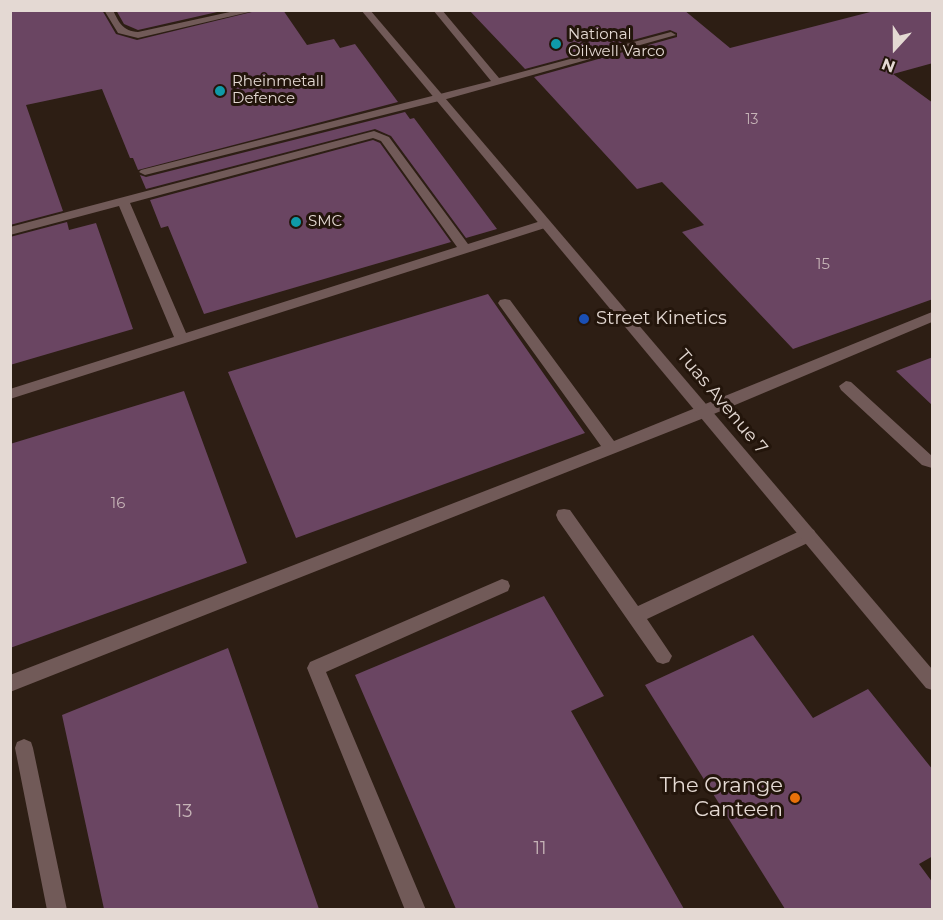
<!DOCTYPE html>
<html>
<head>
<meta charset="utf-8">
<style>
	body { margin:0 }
	#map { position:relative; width:943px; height:920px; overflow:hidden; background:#2d1e14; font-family:Montserrat,sans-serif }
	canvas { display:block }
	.frame { position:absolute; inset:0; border:12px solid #e4d9d3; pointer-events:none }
	.north { position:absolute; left:865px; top:18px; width:60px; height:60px; -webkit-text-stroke:4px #23150b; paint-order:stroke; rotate:201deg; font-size:16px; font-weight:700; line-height:24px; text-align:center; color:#e4d9d3 }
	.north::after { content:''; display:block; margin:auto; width:21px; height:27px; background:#e4d9d3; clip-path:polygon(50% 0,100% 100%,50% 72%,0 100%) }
</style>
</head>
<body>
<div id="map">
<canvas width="943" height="920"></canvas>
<div class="frame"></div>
<div class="north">N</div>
</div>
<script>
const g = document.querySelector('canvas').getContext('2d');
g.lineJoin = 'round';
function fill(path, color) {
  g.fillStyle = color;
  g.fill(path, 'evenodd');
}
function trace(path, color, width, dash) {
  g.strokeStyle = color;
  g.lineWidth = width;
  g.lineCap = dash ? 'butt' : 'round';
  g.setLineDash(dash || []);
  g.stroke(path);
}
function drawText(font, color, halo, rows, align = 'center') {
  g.font = font + ' Montserrat,sans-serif';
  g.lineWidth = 6;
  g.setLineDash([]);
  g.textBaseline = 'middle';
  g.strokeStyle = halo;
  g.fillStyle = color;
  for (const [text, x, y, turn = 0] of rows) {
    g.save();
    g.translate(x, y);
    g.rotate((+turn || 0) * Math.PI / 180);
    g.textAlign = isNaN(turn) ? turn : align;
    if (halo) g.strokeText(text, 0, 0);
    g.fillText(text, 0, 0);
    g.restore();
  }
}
fill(new Path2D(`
	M10,10H102L116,34L137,40L260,10H283L307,45L334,39L340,48L355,44L398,102L138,170L133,158H130L102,89L26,105L63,211L10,225Z
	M116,10H226L138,30L124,24Z
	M469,10H684L730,48L878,10H933V63L893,74L933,103V299L793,349L682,232L704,225L662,182L637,189L534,77L677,37V33L670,30L525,69Z
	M405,112L410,119L414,118L497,229L466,238L391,136L375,129L146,189L140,175L146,177Z
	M373,140L380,143L451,242L204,314L168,226L161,228L150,200Z
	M67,222L69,230L96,223L133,329L10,365V237Z
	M488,294L585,433L296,538L228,372Z
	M933,357V406L896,371Z
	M184,391L247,563L10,648V444Z
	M544,596L604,696L571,711L684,909H456L355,675Z
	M753,635L813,718L868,689L933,770V856L919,864L933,883V909H785L645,685Z
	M228,648L319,909H104L62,715Z`), '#6a4562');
fill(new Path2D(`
	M104,10H113C119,23 123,31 138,32L239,10H258L138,38L118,33Z
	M433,10H442L499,78L671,32L676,35L443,100L145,175L139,172L141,170L491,81Z
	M374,131L389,137L468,244L544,220L550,224L548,227L10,399V389L174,337L119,206L10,235V227ZM373,138L381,141L457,247L186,333L130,203Z
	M505,299L510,300L614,441L932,312V322L709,416L10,692V675L601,446L500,306L498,303L500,300Z
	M846,381L851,382L932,456V468L922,465L841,390L839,386Z
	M564,509L570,510L638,606L802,530L808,528L814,530L816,535L814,540L647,619L672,656L669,662L663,664L657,662L558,520L556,515L558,510Z
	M502,579L508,581L510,586L508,591L326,672L426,910H405L307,668L310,662Z
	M24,739L31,742L33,748L67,910H47L15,748L17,742Z`), '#715a58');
fill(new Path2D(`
	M361,10H370L932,669V690L926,688Z`), '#715a58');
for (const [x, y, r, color] of [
	[556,44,6,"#0f9aa8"],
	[220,91,6,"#0f9aa8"],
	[296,222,6,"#0f9aa8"],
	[584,319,6,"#1a4fb4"],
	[795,798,6,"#e8710a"]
]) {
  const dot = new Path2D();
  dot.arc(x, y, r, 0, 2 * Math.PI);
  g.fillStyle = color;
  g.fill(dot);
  trace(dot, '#23150b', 2);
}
drawText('14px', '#c6b4b7', null, [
	["13",752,120]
]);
drawText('15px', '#e4d9d3', '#23150b', [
	["National",568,35],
	["Oilwell Varco",568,52],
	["Rheinmetall",232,82],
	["Defence",232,99],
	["SMC",308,222]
], 'left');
drawText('15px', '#c6b4b7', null, [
	["15",823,265],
	["16",118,504]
]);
drawText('18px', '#e4d9d3', '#23150b', [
	["Street Kinetics",596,319]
], 'left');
drawText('18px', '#e4d9d3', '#23150b', [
	["Tuas Avenue 7",722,402,50]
]);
drawText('18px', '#c6b4b7', null, [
	["13",184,812],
	["11",540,849]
]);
drawText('21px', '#e4d9d3', '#23150b', [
	["The Orange",783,786],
	["Canteen",783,810]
], 'right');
</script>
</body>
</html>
